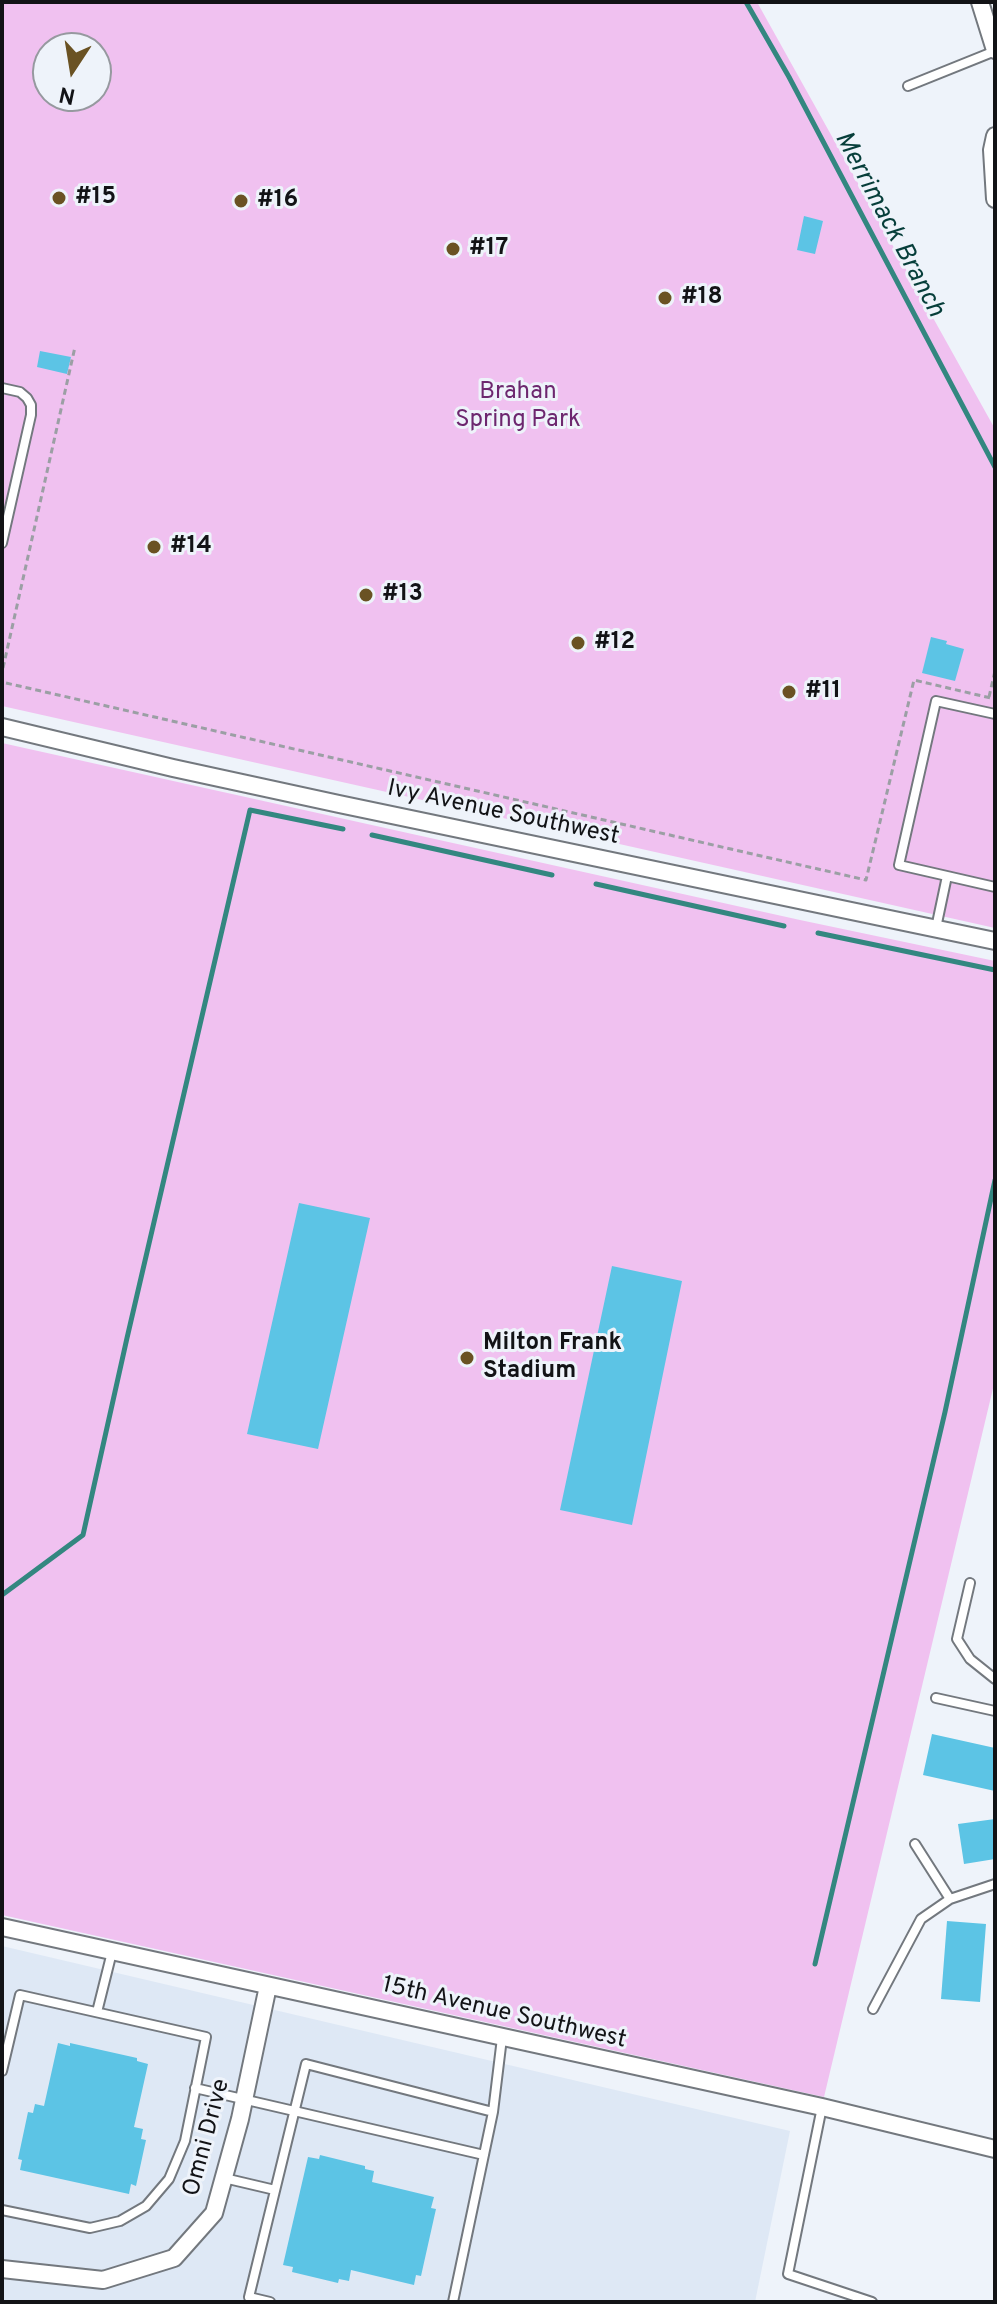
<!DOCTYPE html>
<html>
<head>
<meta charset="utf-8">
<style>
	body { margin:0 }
	#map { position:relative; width:997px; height:2304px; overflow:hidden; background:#eef3fa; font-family:Overpass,sans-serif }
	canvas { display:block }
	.frame { position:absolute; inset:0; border:4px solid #121316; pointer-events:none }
	.north { position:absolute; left:32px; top:32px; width:80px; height:80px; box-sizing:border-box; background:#eef3fa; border:2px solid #96999f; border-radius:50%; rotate:192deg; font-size:22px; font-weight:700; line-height:32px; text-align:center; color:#121316 }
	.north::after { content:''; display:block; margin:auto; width:28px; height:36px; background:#6a5223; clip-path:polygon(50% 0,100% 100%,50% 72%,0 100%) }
</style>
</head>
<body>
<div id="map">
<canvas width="997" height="2304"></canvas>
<div class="frame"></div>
<div class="north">N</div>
</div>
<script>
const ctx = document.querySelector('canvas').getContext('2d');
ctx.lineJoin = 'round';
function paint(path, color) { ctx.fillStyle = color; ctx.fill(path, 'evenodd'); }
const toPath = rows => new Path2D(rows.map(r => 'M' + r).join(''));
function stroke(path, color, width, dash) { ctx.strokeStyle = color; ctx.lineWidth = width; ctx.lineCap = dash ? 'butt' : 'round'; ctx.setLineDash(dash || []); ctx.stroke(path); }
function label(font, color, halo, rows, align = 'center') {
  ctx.font = font + ' Overpass,sans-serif'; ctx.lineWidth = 6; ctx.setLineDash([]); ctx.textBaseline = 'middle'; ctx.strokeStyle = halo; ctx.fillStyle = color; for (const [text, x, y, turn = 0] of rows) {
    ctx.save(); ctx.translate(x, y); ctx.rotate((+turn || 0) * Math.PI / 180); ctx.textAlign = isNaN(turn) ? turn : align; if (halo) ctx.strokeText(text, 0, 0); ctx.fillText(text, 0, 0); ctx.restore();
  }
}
const built = toPath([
	[2,1946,790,2131,755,2302,2,2302]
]);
const green = toPath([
	[2,2,757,2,995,429,995,928,2,706],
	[48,48,96,48,96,96,48,96],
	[2,743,800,920,995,961,995,1380,824,2097,2,1915]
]);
const stream = toPath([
	[746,2,789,77,995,467],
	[372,835,552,875],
	[596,884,784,926],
	[818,933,995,970],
	[2,1595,83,1535,127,1338,250,810,343,829],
	[815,1964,945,1412,995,1180]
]);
const building = toPath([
	[804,216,823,221,815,254,797,250],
	[40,351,71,357,67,374,37,367],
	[931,637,947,641,946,644,964,649,955,681,922,673],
	[299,1203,370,1218,318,1449,247,1434],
	[612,1266,682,1281,632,1525,560,1510],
	[932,1734,995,1748,995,1791,923,1775],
	[995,1819,995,1859,964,1864,958,1824],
	[947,1921,986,1924,980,2002,941,1999],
	[58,2043,70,2046,70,2043,137,2058,137,2061,148,2064,134,2127,143,2129,141,2139,146,2140,136,2186,131,2184,129,2194,20,2170,22,2160,18,2159,28,2112,33,2113,35,2104,44,2106],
	[320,2155,365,2166,365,2169,374,2171,372,2182,434,2197,431,2208,436,2209,421,2276,416,2275,414,2285,351,2270,349,2281,339,2279,338,2283,292,2272,293,2267,283,2265,308,2157,319,2159]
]);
const path = toPath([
	[3,668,75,347],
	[6,683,866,880,914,680,995,699],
	[989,697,995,671]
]);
const service = toPath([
	[908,86,995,51],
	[2,388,20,392,27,398,31,405,31,415,2,543],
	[995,714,936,701,899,865,995,887],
	[936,928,947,876],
	[970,1583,957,1639,970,1659,995,1679],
	[936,1698,995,1711],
	[915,1844,950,1899],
	[873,2009,921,1919,950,1899,995,1884],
	[97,2012,112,1952],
	[2,2071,20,1995,206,2037,185,2141,169,2179,146,2206,120,2221,90,2228,2,2210],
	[195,2088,484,2155],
	[822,2107,788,2274,872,2302],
	[493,2112,502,2038],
	[224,2178,275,2190],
	[270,2302,249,2297,306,2064,493,2112,453,2302]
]);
const minor = toPath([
	[980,2,995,50],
	[995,136,992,150,995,199],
	[2,727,173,768,339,804,995,941],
	[2,1927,822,2107,995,2149],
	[2,2269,103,2280,174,2258,214,2213,240,2119,268,1986]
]);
const markers = [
	[59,198,8,"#6a5223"],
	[241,201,8,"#6a5223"],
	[453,249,8,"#6a5223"],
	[665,298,8,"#6a5223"],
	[154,547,8,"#6a5223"],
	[366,595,8,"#6a5223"],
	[578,643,8,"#6a5223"],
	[789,692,8,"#6a5223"],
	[467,1358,8,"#6a5223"]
];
const poiNames = [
	["#15",75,198],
	["#16",257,201],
	["#17",469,249],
	["#18",681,298],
	["#14",170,547],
	["#13",382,595],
	["#12",594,643],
	["#11",805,692],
	["Milton Frank",483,1344],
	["Stadium",483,1372]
];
const parkNames = [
	["Brahan",518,393],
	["Spring Park",518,421]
];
const streetNames = [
	["Ivy Avenue Southwest",503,814,12],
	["15th Avenue Southwest",504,2014,13],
	["Omni Drive",208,2138,-75]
];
const waterNames = [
	["Merrimack Branch",888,225,62]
];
paint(built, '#dee8f5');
paint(green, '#f0c1f0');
stroke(stream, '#338780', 5);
paint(building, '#5cc4e5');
stroke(service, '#73787e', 12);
stroke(minor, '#73787e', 20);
stroke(path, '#9b9fa4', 3, [6, 4]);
stroke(service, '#fff', 8);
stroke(minor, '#fff', 16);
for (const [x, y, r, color] of markers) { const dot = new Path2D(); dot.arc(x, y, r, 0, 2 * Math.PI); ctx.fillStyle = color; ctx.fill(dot); stroke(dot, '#eef3fa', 3); }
label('bold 24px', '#121316', '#eef3fa', poiNames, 'left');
label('24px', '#6d276f', '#eef3fa', parkNames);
label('24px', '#121316', '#eef3fa', streetNames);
label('italic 26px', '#063e3a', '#eef3fa', waterNames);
</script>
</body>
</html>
